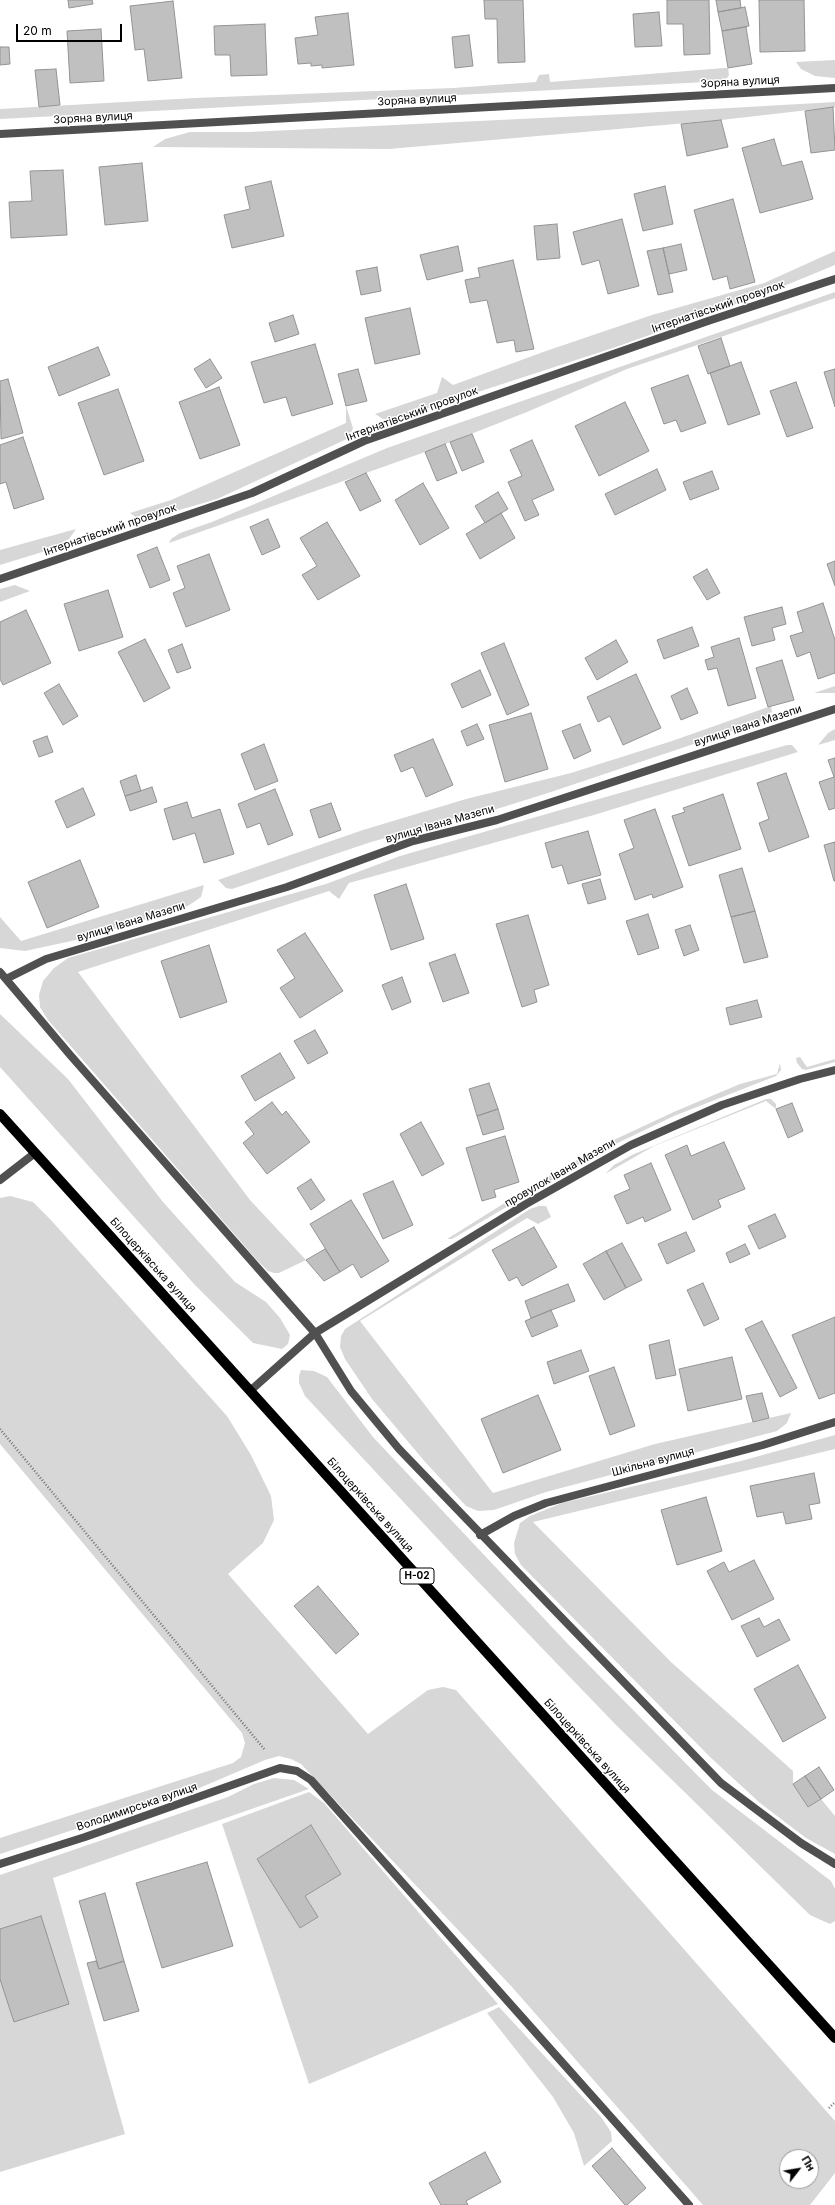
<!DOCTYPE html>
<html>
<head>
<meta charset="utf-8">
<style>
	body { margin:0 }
	#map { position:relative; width:835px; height:2205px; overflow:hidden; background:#fff; font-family:Inter,sans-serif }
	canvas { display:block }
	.north { position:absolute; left:779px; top:2149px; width:40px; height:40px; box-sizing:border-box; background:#fff; border:1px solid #999; border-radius:50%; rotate:59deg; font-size:11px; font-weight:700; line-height:16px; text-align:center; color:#000 }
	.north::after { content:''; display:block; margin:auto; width:14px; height:18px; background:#000; clip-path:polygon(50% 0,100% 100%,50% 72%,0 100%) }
	.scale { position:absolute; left:16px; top:24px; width:106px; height:18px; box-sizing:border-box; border:2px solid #000; border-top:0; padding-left:5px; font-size:12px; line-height:14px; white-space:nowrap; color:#000; -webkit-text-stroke:3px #fff; paint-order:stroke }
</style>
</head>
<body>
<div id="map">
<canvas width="835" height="2205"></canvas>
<div class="north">Пн</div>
<div class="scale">20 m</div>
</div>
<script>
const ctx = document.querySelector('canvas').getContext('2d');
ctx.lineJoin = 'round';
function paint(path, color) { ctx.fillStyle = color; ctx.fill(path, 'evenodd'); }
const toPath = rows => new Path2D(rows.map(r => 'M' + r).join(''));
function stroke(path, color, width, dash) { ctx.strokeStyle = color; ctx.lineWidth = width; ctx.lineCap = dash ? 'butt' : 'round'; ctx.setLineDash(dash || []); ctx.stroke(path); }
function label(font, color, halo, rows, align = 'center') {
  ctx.font = font + ' Inter,sans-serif'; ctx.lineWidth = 3; ctx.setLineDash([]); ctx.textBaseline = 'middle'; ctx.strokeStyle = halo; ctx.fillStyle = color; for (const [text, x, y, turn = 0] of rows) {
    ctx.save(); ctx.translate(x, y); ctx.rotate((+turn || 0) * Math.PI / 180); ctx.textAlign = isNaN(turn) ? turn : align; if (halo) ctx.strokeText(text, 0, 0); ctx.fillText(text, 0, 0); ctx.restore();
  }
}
const green = toPath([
	[835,60,835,78,815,76,801,69,796,62],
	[724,68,728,68,729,75,725,81,0,119,0,109,195,98,453,88,536,82,539,75,549,74,550,82],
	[835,102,835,107,721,120,389,149,153,147,165,139,190,132,249,132,624,114],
	[835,251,835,265,767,293,616,347,398,418,383,419,375,414,437,393,442,377,453,385,546,351,652,315,764,283],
	[835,292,835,298,627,369,527,412,425,452,169,543,171,539,180,533,212,522,387,448],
	[346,406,353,428,349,438,217,499,159,516,137,518,130,513,171,500,346,423],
	[76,529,69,539,52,549,0,565,0,550],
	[15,585,30,591,0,602,0,589],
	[835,686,835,693,814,693],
	[771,706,772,712,765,720,551,792,484,813,465,815,368,843,232,889,226,888,218,880,363,830,466,799,571,773,672,741],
	[835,729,835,740,818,745,828,733],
	[787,745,792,745,798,752,594,815,349,883,339,899,329,891,78,972,250,1200,306,1260,279,1273,274,1273,268,1271,256,1259,48,1020,40,1007,39,995,43,981,54,968,68,958,326,884,400,856],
	[204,885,201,897,188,906,134,923,76,940,25,951,0,948,0,917,21,941],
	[0,1014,68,1079,163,1202,235,1282,266,1302,280,1318,290,1335,288,1344,282,1349,253,1343,195,1285,0,1067],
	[800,1057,807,1067,835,1059,835,1062,806,1070,802,1069,797,1063,796,1058],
	[780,1063,781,1070,776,1076,674,1116,605,1149,452,1239,447,1239,535,1184,605,1144,676,1111,740,1084,777,1074],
	[766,1099,771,1099,776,1104,776,1109,766,1101,654,1146,605,1174,614,1165,634,1154],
	[10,1196,33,1202,50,1219,227,1416,251,1455,271,1496,274,1520,263,1543,228,1574,368,1734,428,1690,443,1687,456,1690,835,2121,835,2173,810,2205,703,2205,512,1987,301,1764,291,1759,279,1756,265,1760,197,1789,0,1854,0,1838,233,1763,241,1757,245,1743,242,1733,0,1444,0,1198],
	[787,2157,811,2157,811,2181,787,2181],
	[539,1206,546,1206,551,1217,538,1224,527,1218,360,1321,493,1493,655,1444,791,1413,787,1423,777,1431,546,1492,494,1510,478,1511,466,1506,426,1463,372,1399,345,1359,340,1347,341,1336,345,1329,530,1209],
	[301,1370,314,1371,327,1377,373,1437,567,1643,712,1790,831,1881,835,1889,835,1921,830,1924,810,1915,616,1725,463,1566,305,1396,299,1383,299,1376],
	[835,1435,835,1449,533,1522,671,1662,793,1771,793,1784,808,1807,821,1799,835,1816,835,1854,806,1838,760,1803,710,1757,521,1565,515,1554,514,1543,520,1523,530,1516,562,1503,741,1461],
	[274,1778,294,1780,309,1789,53,1878,125,2134,0,2172,0,1875,228,1797,254,1784],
	[309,1792,324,1803,498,2004,309,2084,222,1824],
	[311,1825,341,1873,305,1896,318,1917,300,1928,257,1859],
	[499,2007,601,2117,611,2132,612,2141,584,2166,574,2133,553,2097,487,2013]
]);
const building = toPath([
	[68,0,92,0,93,4,69,8,68,0],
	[484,0,523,0,525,62,498,63,497,19,485,19,484,0],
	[667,0,709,0,710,54,684,55,683,24,667,24,667,0],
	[716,0,740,0,741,8,718,12,716,0],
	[759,0,804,0,805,51,760,52,759,0],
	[173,1,182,78,148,81,144,49,135,50,130,6,173,1],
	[745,7,749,26,722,31,718,12,745,7],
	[659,12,662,46,635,47,633,14,659,12],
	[348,13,354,65,322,68,322,65,311,66,311,63,298,64,295,38,318,35,315,17,348,13],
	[265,24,267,75,231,76,230,55,215,55,214,26,265,24],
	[746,27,752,64,728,68,722,31,746,27],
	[101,29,104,81,70,83,67,31,101,29],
	[469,35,473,66,455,68,452,37,469,35],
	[0,47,9,47,10,64,0,65,0,47],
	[56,69,60,105,39,107,35,70,56,69],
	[833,107,835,150,811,153,805,111,833,107],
	[721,120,728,147,687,156,681,124,721,120],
	[774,139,782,166,802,161,813,199,760,213,742,148,774,139],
	[142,163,148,221,105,225,99,167,142,163],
	[63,170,67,235,11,238,9,202,32,201,30,171,63,170],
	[271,181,284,236,232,248,224,215,250,209,245,187,271,181],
	[665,186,673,224,643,231,634,194,665,186],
	[733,199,755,282,730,289,727,276,713,280,694,210,733,199],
	[622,219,639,286,608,294,599,260,582,265,573,232,622,219],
	[557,224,560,258,537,260,534,226,557,224],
	[681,244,687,270,669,274,663,248,681,244],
	[458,246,463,271,427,280,420,255,458,246],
	[663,248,673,292,658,295,647,251,663,248],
	[513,260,534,349,516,352,514,340,497,343,487,300,470,303,465,280,480,277,478,268,513,260],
	[377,267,381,291,361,295,356,271,377,267],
	[410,308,420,354,375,364,365,318,410,308],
	[293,315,299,334,275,342,269,323,293,315],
	[721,338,730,366,708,374,698,346,721,338],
	[315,344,333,404,292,416,286,397,264,403,251,362,315,344],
	[98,347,110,375,59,396,48,367,98,347],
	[210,359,222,378,206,388,194,369,210,359],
	[741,362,760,414,728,425,710,373,741,362],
	[358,369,367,401,346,406,338,374,358,369],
	[835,369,835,407,824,372,835,369],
	[688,375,706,423,681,432,676,420,664,424,651,388,688,375],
	[8,379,23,433,1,439,0,381,8,379],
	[796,382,813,428,787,437,770,391,796,382],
	[219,387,240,445,200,459,179,402,219,387],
	[118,389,144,461,104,475,78,403,118,389],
	[625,402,649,451,599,476,575,426,625,402],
	[472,434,484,462,462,471,450,442,472,434],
	[23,437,44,499,14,509,6,482,0,484,0,445,23,437],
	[532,440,554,490,532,500,539,515,525,521,508,482,522,476,510,450,532,440],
	[445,444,457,473,437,481,425,452,445,444],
	[657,469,666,490,615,515,605,494,657,469],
	[712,471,719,489,690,500,683,482,712,471],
	[366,473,381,501,360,511,345,482,366,473],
	[423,483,449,528,420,545,395,500,423,483],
	[498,492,508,509,485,523,475,506,498,492],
	[501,513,515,538,480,559,466,534,501,513],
	[268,519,280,547,262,555,250,527,268,519],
	[327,522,360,576,318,600,302,575,317,566,300,538,327,522],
	[157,547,170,580,150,588,137,555,157,547],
	[209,554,230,610,186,627,173,593,185,588,177,566,209,554],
	[835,561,835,586,827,564,835,561],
	[707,569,720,593,707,600,693,577,707,569],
	[108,590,123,637,79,651,64,604,108,590],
	[823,603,835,640,835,673,818,679,810,652,797,657,790,636,803,632,797,612,823,603],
	[782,607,786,624,772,628,775,640,752,646,744,617,782,607],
	[26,610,51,663,3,685,0,679,0,622,26,610],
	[692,627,699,646,664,659,657,640,692,627],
	[739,638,756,698,728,706,717,668,708,670,705,660,714,657,711,647,739,638],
	[145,639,170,688,144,702,118,652,145,639],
	[616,640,628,662,597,680,585,658,616,640],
	[504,643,529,705,507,715,481,653,504,643],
	[182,644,191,668,177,673,168,650,182,644],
	[782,660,794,700,768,707,756,668,782,660],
	[480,670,491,695,462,708,451,684,480,670],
	[636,674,661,728,623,745,610,716,598,722,587,697,636,674],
	[59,684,78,716,63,725,44,693,59,684],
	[687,688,698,713,681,720,671,696,687,688],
	[531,713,548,769,505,782,489,725,531,713],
	[477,724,484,739,467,746,461,731,477,724],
	[580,724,591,751,574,759,562,731,580,724],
	[47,736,53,752,39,757,33,741,47,736],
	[433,739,453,785,426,797,413,767,401,772,394,755,433,739],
	[264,744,278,781,255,790,241,754,264,744],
	[835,758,835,808,829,810,819,782,834,777,828,760,835,758],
	[786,773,809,837,769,852,759,823,769,819,757,783,786,773],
	[136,775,141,791,125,796,120,781,136,775],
	[152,787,157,802,130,811,125,796,152,787],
	[83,788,95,815,67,828,55,801,83,788],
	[275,789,293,835,268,845,260,823,247,828,238,804,275,789],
	[723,794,741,849,689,866,672,816,685,812,683,808,723,794],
	[187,802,192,818,220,809,234,854,204,863,195,833,173,840,164,809,187,802],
	[331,803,341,830,319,838,310,810,331,803],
	[655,809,683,887,653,898,652,894,635,900,619,854,634,848,624,820,655,809],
	[588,831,601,875,568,884,562,865,552,868,545,843,588,831],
	[835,842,835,881,834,881,824,845,835,842],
	[80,860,99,907,47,928,28,882,80,860],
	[742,868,755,911,731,917,719,875,742,868],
	[600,879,606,899,588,904,582,884,600,879],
	[406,884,424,939,391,950,374,895,406,884],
	[755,911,768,957,744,963,731,917,755,911],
	[648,914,659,948,638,955,626,921,648,914],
	[528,915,549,985,534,990,537,1002,522,1007,496,924,528,915],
	[690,925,699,950,684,956,675,930,690,925],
	[305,933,343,991,300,1018,280,988,295,978,277,950,305,933],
	[209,945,227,1002,180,1018,161,961,209,945],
	[455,954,469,993,443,1002,429,963,455,954],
	[402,977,411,1002,392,1010,382,985,402,977],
	[757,1000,762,1017,730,1025,726,1008,757,1000],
	[315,1030,328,1053,308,1064,294,1041,315,1030],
	[280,1053,295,1078,255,1101,241,1076,280,1053],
	[489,1083,498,1109,477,1116,469,1089,489,1083],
	[272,1102,282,1115,286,1111,310,1142,267,1174,243,1143,254,1134,245,1122,272,1102],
	[792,1103,803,1131,788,1138,776,1109,792,1103],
	[498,1109,504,1129,483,1135,477,1116,498,1109],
	[421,1122,444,1164,422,1176,400,1134,421,1122],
	[505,1136,519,1182,494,1190,496,1197,482,1201,466,1148,505,1136],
	[724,1142,745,1189,718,1200,721,1207,693,1220,665,1155,687,1145,691,1156,724,1142],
	[651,1163,671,1210,645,1222,643,1217,627,1224,614,1196,630,1189,624,1175,651,1163],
	[311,1179,325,1200,311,1210,297,1188,311,1179],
	[393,1181,413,1225,383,1239,363,1194,393,1181],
	[351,1200,389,1261,361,1278,353,1264,340,1272,310,1224,351,1200],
	[775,1214,786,1237,759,1249,748,1226,775,1214],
	[534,1227,557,1267,522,1286,517,1277,509,1281,492,1250,534,1227],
	[686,1232,695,1251,667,1264,658,1244,686,1232],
	[622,1243,642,1280,626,1288,606,1251,622,1243],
	[745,1244,750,1254,730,1263,726,1253,745,1244],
	[325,1249,340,1272,324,1281,306,1260,325,1249],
	[606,1251,626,1288,604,1300,583,1264,606,1251],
	[703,1283,719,1319,704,1326,687,1290,703,1283],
	[568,1284,575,1301,531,1318,525,1301,568,1284],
	[551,1310,558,1326,532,1337,525,1321,551,1310],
	[835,1317,835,1393,819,1399,792,1335,835,1317],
	[762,1321,797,1388,780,1397,745,1329,762,1321],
	[669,1340,676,1375,656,1379,649,1345,669,1340],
	[581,1350,589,1371,554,1384,547,1362,581,1350],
	[732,1357,742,1399,688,1411,679,1369,732,1357],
	[614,1367,635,1426,610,1435,589,1376,614,1367],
	[762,1393,769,1418,753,1422,746,1396,762,1393],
	[538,1395,561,1450,503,1473,481,1419,538,1395],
	[814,1473,820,1503,809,1505,812,1519,786,1524,783,1512,757,1517,750,1486,814,1473],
	[706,1497,722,1551,677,1565,661,1510,706,1497],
	[754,1560,774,1599,732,1620,707,1571,724,1562,729,1572,754,1560],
	[318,1586,359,1634,336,1654,294,1606,318,1586],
	[759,1618,764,1627,779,1619,790,1640,757,1657,741,1626,759,1618],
	[798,1665,826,1718,783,1742,754,1689,798,1665],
	[819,1767,834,1790,821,1799,805,1776,819,1767],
	[805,1776,821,1799,808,1807,793,1784,805,1776],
	[311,1825,341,1874,305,1896,318,1917,300,1928,257,1859,311,1825],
	[207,1862,233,1946,162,1968,136,1883,207,1862],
	[105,1893,124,1961,99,1969,79,1901,105,1893],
	[41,1916,69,2004,14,2022,0,1979,0,1929,41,1916],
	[96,1961,99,1969,124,1961,139,2011,104,2021,87,1963,96,1961],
	[612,2148,646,2188,627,2205,625,2205,592,2166,612,2148],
	[485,2152,501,2182,466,2201,468,2205,441,2205,429,2183,485,2152]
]);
const path = toPath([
	[0,1429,265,1750],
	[829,2108,835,2102]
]);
const service = toPath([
	[250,1391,315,1333]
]);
const minor = toPath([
	[0,134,835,88],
	[0,579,252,493,364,441,708,321,835,279],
	[0,972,71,1056,315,1333,351,1391,399,1449,721,1783,801,1843,835,1864],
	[6,979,46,959,287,887,413,841,497,820,835,709],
	[0,1180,35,1153],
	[315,1333,526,1204,631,1145,722,1105,800,1079,835,1070],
	[480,1535,514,1516,546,1503,763,1445,835,1422],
	[0,1864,85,1837,280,1768,297,1771,311,1780,689,2205]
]);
const primary = toPath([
	[0,1114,835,2038]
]);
const shields = [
	[417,1576,34]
];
const shieldNames = [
	["Н-02",417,1576]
];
const streetNames = [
	["Зоряна вулиця",740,82,-3],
	["Зоряна вулиця",417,100,-3],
	["Зоряна вулиця",93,118,-3],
	["Інтернатівський провулок",718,307,-19],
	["Інтернатівський провулок",412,414,-20],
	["Інтернатівський провулок",110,530,-19],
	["вулиця Івана Мазепи",748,726,-18],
	["вулиця Івана Мазепи",440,824,-16],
	["вулиця Івана Мазепи",131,922,-17],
	["провулок Івана Мазепи",560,1173,-30],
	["Білоцерківська вулиця",153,1265,48],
	["Шкільна вулиця",653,1462,-15],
	["Білоцерківська вулиця",370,1505,48],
	["Білоцерківська вулиця",587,1746,48],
	["Володимирська вулиця",137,1807,-19]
];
paint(green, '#d7d7d7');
paint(building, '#c0c0c0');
stroke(building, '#949494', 1);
stroke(path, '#727272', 2.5, [1, 2]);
stroke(service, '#505050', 8);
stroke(minor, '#505050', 8);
stroke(primary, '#000', 10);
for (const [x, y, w] of shields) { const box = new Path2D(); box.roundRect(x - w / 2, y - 8, w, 16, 3); ctx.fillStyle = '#fff'; ctx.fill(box); stroke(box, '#000', 1); }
label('bold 10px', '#000', null, shieldNames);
label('11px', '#000', '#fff', streetNames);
</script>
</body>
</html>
